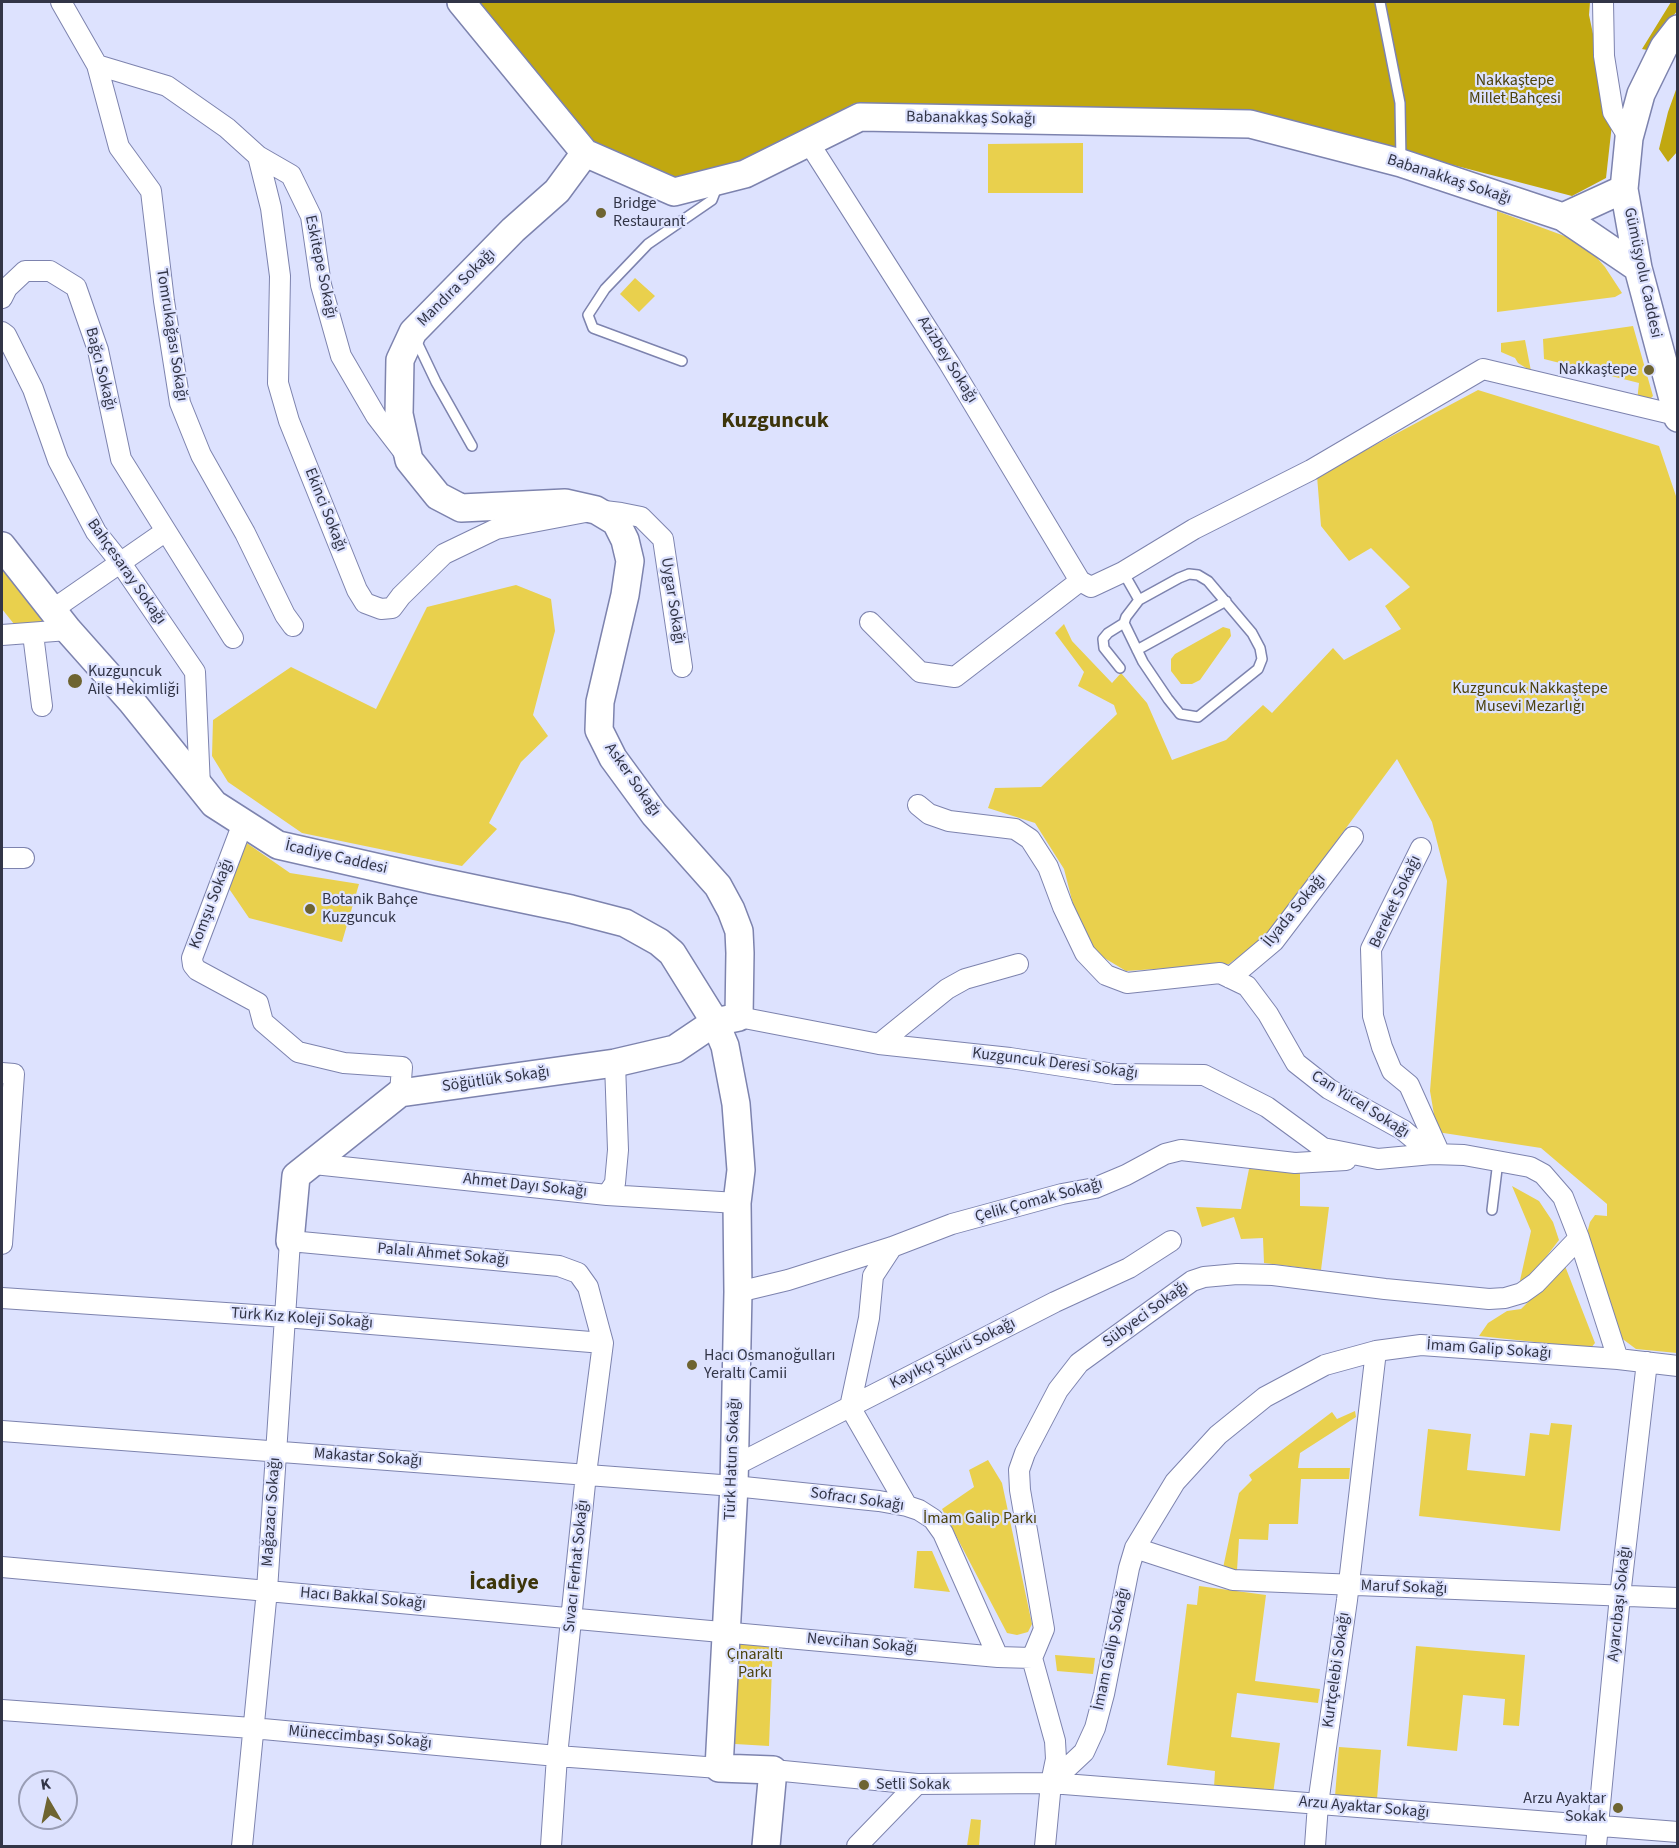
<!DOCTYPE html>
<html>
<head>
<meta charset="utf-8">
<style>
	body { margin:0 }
	#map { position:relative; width:1679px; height:1848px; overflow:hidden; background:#dde2fe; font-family:"Source Sans 3",sans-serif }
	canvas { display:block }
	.frame { position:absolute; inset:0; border:3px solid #323547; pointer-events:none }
	.north { position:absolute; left:18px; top:1770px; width:60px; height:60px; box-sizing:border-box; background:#dde2fe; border:2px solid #999db5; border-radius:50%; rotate:351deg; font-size:16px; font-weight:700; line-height:24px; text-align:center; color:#323547 }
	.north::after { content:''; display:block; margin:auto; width:21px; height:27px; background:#6e6431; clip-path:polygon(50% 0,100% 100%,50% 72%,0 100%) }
</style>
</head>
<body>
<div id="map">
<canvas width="1679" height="1848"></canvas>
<div class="frame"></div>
<div class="north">K</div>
</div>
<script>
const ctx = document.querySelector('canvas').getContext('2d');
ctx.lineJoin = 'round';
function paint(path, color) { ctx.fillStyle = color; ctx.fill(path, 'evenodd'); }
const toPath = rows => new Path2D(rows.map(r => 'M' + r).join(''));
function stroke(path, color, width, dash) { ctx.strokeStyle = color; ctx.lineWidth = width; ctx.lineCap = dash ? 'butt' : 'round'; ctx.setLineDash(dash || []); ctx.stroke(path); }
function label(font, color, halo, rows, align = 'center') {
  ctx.font = font + ' "Source Sans 3",sans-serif'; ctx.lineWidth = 4.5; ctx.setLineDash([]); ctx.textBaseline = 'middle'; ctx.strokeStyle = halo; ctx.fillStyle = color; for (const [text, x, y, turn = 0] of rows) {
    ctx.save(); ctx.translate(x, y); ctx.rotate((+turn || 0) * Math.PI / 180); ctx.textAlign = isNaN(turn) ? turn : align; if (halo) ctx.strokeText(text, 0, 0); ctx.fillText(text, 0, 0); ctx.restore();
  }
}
const green = toPath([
	[1083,143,1083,193,988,193,988,144],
	[1497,211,1578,241,1591,251,1605,267,1622,293,1615,297,1497,312],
	[635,278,655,296,639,312,620,294],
	[1633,326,1653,396,1646,403,1637,401,1639,383,1544,359,1543,339],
	[1525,340,1531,371,1518,363,1515,358,1501,352,1501,343],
	[1478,390,1659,446,1678,502,1677,1353,1636,1349,1620,1337,1586,1237,1590,1222,1595,1215,1607,1216,1607,1204,1541,1148,1437,1132,1430,1091,1447,881,1432,822,1397,759,1267,935,1229,964,1126,971,1091,950,1076,916,1064,869,1035,823,988,808,995,788,1041,787,1117,714,1114,705,1078,686,1084,672,1055,633,1064,624,1072,641,1112,683,1121,673,1147,703,1172,760,1226,740,1263,705,1272,713,1333,648,1344,660,1401,629,1385,606,1410,587,1371,548,1349,561,1321,526,1317,476],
	[2,559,55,625,18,629,2,609],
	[516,585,551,599,555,631,533,715,548,736,521,762,489,823,497,829,462,866,302,833,228,782,212,756,213,720,291,667,376,709,427,607],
	[1223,627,1230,629,1231,636,1200,680,1192,684,1181,684,1171,671,1171,659,1175,654],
	[238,837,290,873,359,884,342,942,249,918,219,874],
	[1249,1169,1300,1171,1300,1206,1329,1207,1321,1270,1264,1263,1263,1238,1241,1239,1234,1217,1202,1227,1196,1207,1241,1209],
	[1512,1186,1539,1201,1553,1222,1559,1240,1523,1287,1519,1285,1531,1231],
	[1565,1266,1595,1343,1591,1348,1479,1336,1488,1323,1507,1311,1521,1309],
	[1355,1411,1356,1417,1300,1453,1298,1468,1350,1468,1349,1479,1301,1479,1298,1524,1269,1524,1268,1540,1239,1539,1237,1570,1223,1568,1239,1493,1252,1480,1249,1475,1332,1412,1337,1419],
	[1551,1423,1572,1425,1560,1531,1419,1516,1428,1429,1471,1434,1467,1470,1525,1476,1530,1433,1549,1435],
	[988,1460,1002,1483,1032,1624,1028,1632,1017,1635,1007,1633,942,1509,974,1487,969,1470],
	[917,1551,932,1551,950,1592,914,1588],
	[1199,1586,1266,1595,1255,1681,1320,1689,1318,1703,1237,1693,1231,1737,1280,1743,1273,1794,1214,1787,1215,1771,1167,1765,1187,1604,1197,1605],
	[739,1640,773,1641,769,1746,735,1744],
	[1416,1646,1525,1655,1519,1726,1503,1725,1505,1699,1463,1695,1457,1751,1407,1746],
	[1055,1655,1095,1658,1093,1674,1057,1671],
	[1339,1747,1381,1750,1377,1799,1335,1796],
	[971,1819,981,1820,979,1846,967,1846]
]);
const forest = toPath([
	[478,2,1590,2,1589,15,1612,124,1606,178,1572,196,1261,115,855,103,740,165,677,183,603,152],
	[1671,2,1677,2,1677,11,1647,50,1642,49],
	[1677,87,1677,152,1668,162,1659,149,1668,112]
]);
const lane = toPath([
	[1380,2,1400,103,1401,161],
	[416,340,436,382,472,446],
	[682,361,593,328,588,315,605,289,648,244,712,200,717,187],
	[1123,572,1139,600],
	[1189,574,1198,575,1208,581,1252,633,1260,648,1262,659,1258,669,1198,717,1180,714,1168,699,1143,662,1124,623,1126,617,1139,600,1179,578,1189,574],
	[1137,650,1226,601],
	[1120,668,1104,648,1103,639,1108,633,1124,623],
	[1492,1210,1498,1161]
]);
const street = toPath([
	[61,2,97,65,119,147,151,191,164,301,180,403,201,455,245,533,285,615,293,626],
	[1603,2,1604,56,1613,112,1629,138],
	[97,65,167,86,227,128,258,156,291,175,311,216,321,285,341,356,376,416,406,455],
	[809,143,949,363,1080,581,1091,587,1123,572,1194,529,1311,470,1483,369,1676,415],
	[258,156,271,208,280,276,278,383,289,421,357,590,365,603,381,609,392,608,401,596,444,554,496,529,596,510,621,513,641,517,663,539,682,667],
	[2,298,7,288,25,271,50,271,76,287,98,350,121,459,233,638],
	[2,332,6,335,33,389,58,460,96,532,120,562,195,672,200,787],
	[52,610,166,531],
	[870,622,920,672,955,677,1080,581],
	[33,634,42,706],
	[2,635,68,630],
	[918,805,929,814,949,821,1015,829,1030,839,1048,867,1063,907,1085,953,1106,975,1127,983,1220,973,1247,986,1268,1014,1296,1063,1329,1089,1403,1130,1432,1154],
	[243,823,192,958,193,965,197,970,258,1003,263,1022,298,1052,344,1063,402,1067,400,1093],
	[1421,848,1371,949,1373,1016,1382,1047,1392,1071,1409,1085,1440,1154],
	[2,858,24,858],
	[1230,978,1274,941,1353,837],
	[739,1017,879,1044,1010,1058,1115,1074,1204,1075,1267,1107,1323,1148,1378,1159,1432,1154,1464,1155,1530,1167,1543,1174,1563,1197,1579,1238,1618,1359],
	[879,1044,947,989,965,979,1018,964],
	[2,1073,14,1074,2,1244],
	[314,1164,607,1195,737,1203],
	[607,1195,615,1183,618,1150,615,1063],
	[892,1247,873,1276,869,1318,850,1407,907,1506],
	[738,1292,788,1280,892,1247,952,1224,1062,1194,1095,1188,1126,1175,1165,1154,1181,1150,1295,1163,1346,1160],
	[2,1298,285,1317,603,1343],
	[2,1431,734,1486,879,1501,907,1506,919,1510,933,1519,943,1533,998,1657],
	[734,1466,1055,1302,1129,1268,1171,1241],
	[1135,1548,1233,1580,1678,1598],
	[2,1567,998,1657,1032,1658],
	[2,1710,252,1728,557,1756,719,1768],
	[773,1770,917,1784,1051,1783,1678,1832],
	[1051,1783,1084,1752,1095,1728,1104,1694,1129,1568,1135,1548,1175,1482,1218,1435,1265,1397,1325,1365,1376,1351,1421,1345,1618,1359,1678,1366],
	[242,1846,267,1590,290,1241,559,1266,578,1273,588,1287,603,1343,586,1474,557,1756,551,1846],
	[857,1846,917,1784],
	[1045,1846,1051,1783,1056,1759,1055,1741,1032,1658,1044,1629,1020,1490,1019,1470,1025,1453,1058,1390,1079,1363,1192,1281,1204,1277,1237,1274,1273,1275,1385,1289,1489,1299,1505,1298,1522,1293,1536,1283,1579,1238],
	[1315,1846,1318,1804,1347,1600,1376,1351],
	[1596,1846,1620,1596,1647,1362]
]);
const secondary = toPath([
	[461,2,585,153,674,192,745,174,860,117,1250,124,1401,163,1563,217,1638,268],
	[1678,29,1664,47,1641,94,1629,138,1624,189,1638,268,1678,418],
	[1563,217,1624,189],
	[2,546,68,630,132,702,214,804,278,845,432,880,571,909,625,923,659,942,672,953,715,1022,725,1046,736,1104,741,1170,737,1203,738,1292,734,1486,719,1768,773,1770,766,1846],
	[290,1241,296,1176,400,1093,615,1063,675,1049,715,1022,739,1017,740,953,739,931,731,910,718,886,654,814,613,758,599,730,600,702,625,595,630,561,625,540,616,522,596,510,565,503,461,508,438,496,409,460,399,414,400,360,413,332,513,230,557,191,585,153]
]);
const markers = [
	[601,213,6,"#6e6431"],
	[1649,370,6,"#6e6431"],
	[75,681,8,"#6e6431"],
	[310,909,6,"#6e6431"],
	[692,1365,6,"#6e6431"],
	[864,1785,6,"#6e6431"],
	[1618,1808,6,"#6e6431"]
];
const parkNames = [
	["Nakkaştepe",1515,81],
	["Millet Bahçesi",1515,99],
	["Kuzguncuk Nakkaştepe",1530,689],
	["Musevi Mezarlığı",1530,707],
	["İmam Galip Parkı",980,1519],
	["Çınaraltı",755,1655],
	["Parkı",755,1673]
];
const streetNames = [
	["Babanakkaş Sokağı",971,119,1],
	["Babanakkaş Sokağı",1449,180,18],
	["Eskitepe Sokağı",320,267,78],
	["Gümüşyolu Caddesi",1642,273,78],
	["Mandıra Sokağı",457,288,-45],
	["Tomrukağası Sokağı",171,335,81],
	["Azizbey Sokağı",947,360,58],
	["Bağcı Sokağı",100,369,76],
	["Ekinci Sokağı",325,510,68],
	["Bahçesaray Sokağı",126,572,55],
	["Uygar Sokağı",672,601,81],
	["Asker Sokağı",632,780,55],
	["İcadiye Caddesi",336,858,13],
	["Bereket Sokağı",1396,902,-65],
	["Komşu Sokağı",212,904,-69],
	["İlyada Sokağı",1295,911,-51],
	["Kuzguncuk Deresi Sokağı",1055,1064,7],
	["Söğütlük Sokağı",496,1080,-8],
	["Can Yücel Sokağı",1360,1105,32],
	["Ahmet Dayı Sokağı",525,1186,6],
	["Çelik Çomak Sokağı",1039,1201,-15],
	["Palalı Ahmet Sokağı",443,1255,5],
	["Sübyeci Sokağı",1146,1315,-36],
	["Türk Kız Koleji Sokağı",302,1319,4],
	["İmam Galip Sokağı",1489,1350,4],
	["Kayıkçı Şükrü Sokağı",953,1354,-27],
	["Makastar Sokağı",368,1458,4],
	["Türk Hatun Sokağı",733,1459,-88],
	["Sofracı Sokağı",857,1500,8],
	["Mağazacı Sokağı",272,1512,-86],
	["Sıvacı Ferhat Sokağı",577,1566,-84],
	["Maruf Sokağı",1404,1588,2],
	["Hacı Bakkal Sokağı",363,1599,5],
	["Ayarcıbaşı Sokağı",1620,1604,-84],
	["Nevcihan Sokağı",862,1644,5],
	["İmam Galip Sokağı",1112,1649,-78],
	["Kurtçelebi Sokağı",1337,1670,-82],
	["Müneccimbaşı Sokağı",360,1738,5],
	["Arzu Ayaktar Sokağı",1364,1808,5]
];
const poiNames = [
	["Bridge",613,204],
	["Restaurant",613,222],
	["Nakkaştepe",1637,370,"right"],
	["Kuzguncuk",88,672],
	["Aile Hekimliği",88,690],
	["Botanik Bahçe",322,900],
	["Kuzguncuk",322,918],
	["Hacı Osmanoğulları",704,1356],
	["Yeraltı Camii",704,1374],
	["Setli Sokak",876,1785],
	["Arzu Ayaktar",1606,1799,"right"],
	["Sokak",1606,1817,"right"]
];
const districtNames = [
	["Kuzguncuk",775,422],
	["İcadiye",504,1584]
];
paint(green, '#e9d04d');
paint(forest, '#c1a810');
stroke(lane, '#7d83ae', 12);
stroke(street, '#7d83ae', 22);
stroke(secondary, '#7d83ae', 30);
stroke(lane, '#fff', 9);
stroke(street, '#fff', 20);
stroke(secondary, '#fff', 27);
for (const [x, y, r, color] of markers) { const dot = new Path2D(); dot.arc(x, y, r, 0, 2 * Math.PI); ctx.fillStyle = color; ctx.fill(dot); stroke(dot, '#dde2fe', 2); }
label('16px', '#4c420b', '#dde2fe', parkNames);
label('16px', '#323547', '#dde2fe', streetNames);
label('16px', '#323547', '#dde2fe', poiNames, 'left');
label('bold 22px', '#3d350a', '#dde2fe', districtNames);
</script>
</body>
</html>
